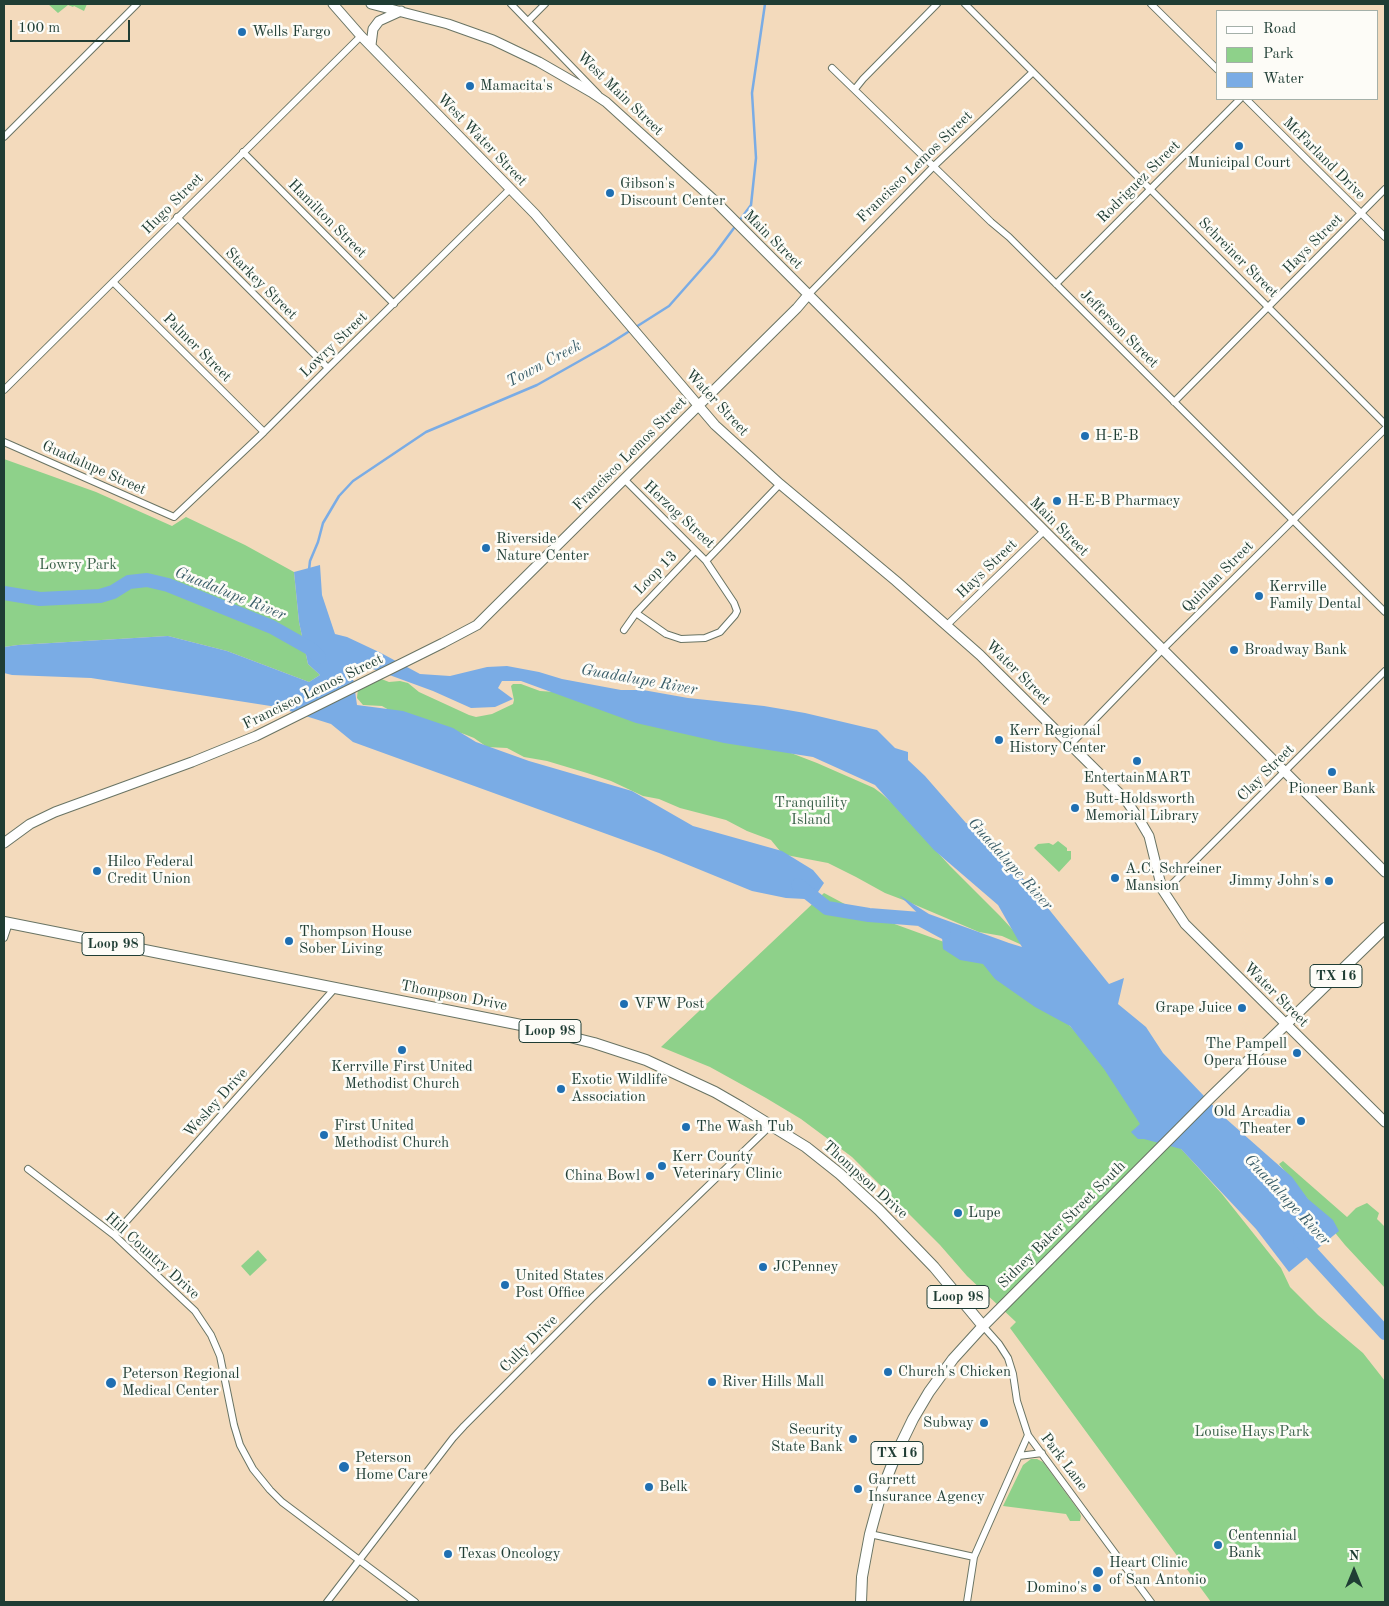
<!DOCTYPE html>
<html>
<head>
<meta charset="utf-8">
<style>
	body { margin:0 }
	#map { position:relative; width:1389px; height:1606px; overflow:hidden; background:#f3dabc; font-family:"Old Standard TT",serif }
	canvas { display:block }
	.frame { position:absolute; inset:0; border:5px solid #1f3d34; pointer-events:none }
	.legend { position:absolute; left:1216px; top:10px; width:162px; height:90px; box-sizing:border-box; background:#fdfcf7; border:1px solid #a4b0a9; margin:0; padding:6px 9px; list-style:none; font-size:15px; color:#1f3d34 }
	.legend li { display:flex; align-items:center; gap:10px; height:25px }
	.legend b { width:25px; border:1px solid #a4b0a9 }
	.north { position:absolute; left:1329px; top:1546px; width:50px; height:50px; -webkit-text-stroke:4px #fdfcf7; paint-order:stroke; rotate:0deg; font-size:14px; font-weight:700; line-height:20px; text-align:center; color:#1f3d34 }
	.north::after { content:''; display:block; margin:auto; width:18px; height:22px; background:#1f3d34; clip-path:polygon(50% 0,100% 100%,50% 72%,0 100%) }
	.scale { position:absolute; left:10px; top:20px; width:120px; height:22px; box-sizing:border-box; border:2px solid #1f3d34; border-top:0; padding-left:6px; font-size:15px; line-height:18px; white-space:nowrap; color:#1f3d34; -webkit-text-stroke:4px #fdfcf7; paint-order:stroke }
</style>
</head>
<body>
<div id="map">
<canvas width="1389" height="1606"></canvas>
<div class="frame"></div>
<ul class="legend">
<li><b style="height:6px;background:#fff"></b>Road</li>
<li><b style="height:14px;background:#8ed18a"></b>Park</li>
<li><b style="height:14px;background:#7aace5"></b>Water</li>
</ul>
<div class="north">N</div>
<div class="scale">100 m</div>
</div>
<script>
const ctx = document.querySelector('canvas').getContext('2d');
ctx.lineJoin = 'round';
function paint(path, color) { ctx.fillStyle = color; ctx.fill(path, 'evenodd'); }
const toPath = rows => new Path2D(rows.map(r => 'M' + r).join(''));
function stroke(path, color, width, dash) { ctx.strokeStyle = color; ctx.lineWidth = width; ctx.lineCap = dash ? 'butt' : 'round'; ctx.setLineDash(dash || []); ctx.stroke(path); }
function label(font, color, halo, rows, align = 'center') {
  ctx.font = font + ' "Old Standard TT",serif'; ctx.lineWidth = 5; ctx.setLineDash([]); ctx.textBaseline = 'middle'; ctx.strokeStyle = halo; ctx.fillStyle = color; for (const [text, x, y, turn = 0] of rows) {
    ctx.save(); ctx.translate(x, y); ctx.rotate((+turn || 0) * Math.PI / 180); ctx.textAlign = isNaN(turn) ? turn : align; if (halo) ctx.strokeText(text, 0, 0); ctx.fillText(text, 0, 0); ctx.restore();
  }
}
const green = toPath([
	[48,4,87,4,84,11,74,6,73,7,68,5,58,13],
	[4,459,96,492,172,526,186,517,245,545,294,572,299,622,308,664,320,675,309,682,227,651,168,636,18,645,4,647],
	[379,678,389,682,400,681,408,683,419,692,469,715,476,717,492,714,513,704,514,700,511,686,513,684,521,684,540,691,555,692,791,753,817,763,874,788,882,794,893,804,950,866,1000,916,1023,941,1022,945,1002,936,979,932,906,901,885,893,856,877,828,863,786,855,780,851,771,840,747,831,726,820,680,808,659,799,643,796,611,781,587,773,547,761,524,757,507,748,487,747,474,738,464,734,389,710,382,706,363,705,357,698,358,688],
	[1058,841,1067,848,1067,851,1071,851,1071,859,1059,872,1034,848,1038,844,1049,843,1053,845],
	[824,893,856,910,999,962,1070,1026,1222,1194,1281,1268,1290,1287,1318,1315,1363,1353,1385,1381,1385,1602,1211,1602,1010,1328,1016,1322,967,1276,940,1245,852,1157,801,1119,766,1098,710,1067,661,1047],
	[1283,1161,1347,1217,1356,1208,1367,1203,1379,1213,1377,1219,1385,1227,1385,1288,1345,1245,1279,1164],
	[258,1250,267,1260,250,1276,241,1266],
	[1031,1459,1037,1459,1043,1462,1079,1511,1081,1516,1080,1521,1070,1521,1066,1514,1003,1506,1023,1465]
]);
const water = toPath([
	[320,565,322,595,335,634,347,637,381,653,420,674,450,676,487,667,507,666,539,672,562,679,621,690,643,690,688,698,764,706,805,713,877,730,895,748,908,752,908,760,925,776,966,823,986,829,992,847,1031,887,1109,984,1124,978,1118,1004,1146,1027,1163,1053,1224,1117,1292,1177,1308,1199,1333,1220,1339,1231,1289,1272,1256,1229,1181,1149,1144,1139,1138,1139,1131,1132,1140,1124,1104,1069,1070,1026,1035,1007,995,979,983,964,960,960,943,949,942,937,899,895,929,914,1009,943,1022,947,998,905,934,850,875,785,813,757,724,743,636,723,521,681,502,681,498,688,513,699,495,707,471,708,433,691,373,669,353,677,357,705,403,711,453,728,476,742,529,761,632,791,693,826,782,851,813,870,824,883,816,895,805,899,786,898,752,891,659,853,353,742,331,724,277,707,91,678,12,675,4,673,4,647,18,645,168,636,227,651,309,682,320,675,308,664,299,622,294,572]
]);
const stream = toPath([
	[309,570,310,561,318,542,323,523,339,496,353,481,426,432,537,385,606,346,669,306,714,255,751,205,756,158,752,93,765,4]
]);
const river = toPath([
	[4,593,40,599,100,596,113,592,129,582,147,580,168,585,272,627,311,649,319,657],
	[798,885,827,908,869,915,920,919,944,932],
	[1300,1240,1385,1333]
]);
const street = toPath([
	[511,4,598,94],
	[965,4,1385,424],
	[1151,4,1218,70],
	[528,21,545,4],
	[832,68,991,222,1009,237,1385,612],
	[855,89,863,79,937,4],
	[1246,99,1385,237],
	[4,137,137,4],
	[243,152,394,304],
	[177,217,328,368],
	[113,282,264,432],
	[1056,284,1240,99],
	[808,295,934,166,1033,72],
	[4,390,361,36],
	[1174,402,1385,189],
	[4,442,174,517,264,432,328,368,510,189],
	[624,479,706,561,780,484],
	[695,551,636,613,666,634,681,639,705,638,720,632,735,615,737,611,734,603,706,561],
	[947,625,1044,531],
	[624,630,636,613],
	[1070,745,1163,649,1385,429],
	[1162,889,1172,884,1385,671],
	[4,938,9,923],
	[28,1169,114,1235,195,1311,211,1335,220,1356,234,1425,240,1445,253,1469,270,1490,282,1502,415,1602],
	[114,1235,336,987],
	[983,1326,999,1344,1008,1358,1013,1374,1017,1401,1028,1435,1151,1602],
	[1019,1456,1042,1453],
	[870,1534,974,1557],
	[327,1602,453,1438,464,1426,593,1297,771,1125],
	[967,1602,974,1557,1028,1435]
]);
const secondary = toPath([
	[333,4,361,36,535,214,715,425,780,484,896,581,980,655,1125,799,1139,819,1149,836,1162,889,1185,924,1385,1122],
	[371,4,448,24,493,40,539,62,591,92,606,102,714,200,1385,872],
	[371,45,373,29,379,21,401,11],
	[4,843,30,824,55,812,192,762,256,736,443,643,477,625,490,612,797,308,808,295]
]);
const primary = toPath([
	[4,922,526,1026,594,1043,646,1060,715,1092,741,1107,806,1147,840,1174,879,1210,934,1267,983,1326],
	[861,1602,862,1577,870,1534,882,1490,897,1452,913,1419,929,1392,953,1359,983,1326,1211,1097,1385,928]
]);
const markers = [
	[242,32,5,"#1f6fb2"],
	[470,86,5,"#1f6fb2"],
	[1239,146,5,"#1f6fb2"],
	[610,193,5,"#1f6fb2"],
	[1085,436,5,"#1f6fb2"],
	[1057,501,5,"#1f6fb2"],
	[486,548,5,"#1f6fb2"],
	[1259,596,5,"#1f6fb2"],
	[1234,650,5,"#1f6fb2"],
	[999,740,5,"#1f6fb2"],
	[1137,761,5,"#1f6fb2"],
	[1332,772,5,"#1f6fb2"],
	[1075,808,5,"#1f6fb2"],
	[97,871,5,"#1f6fb2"],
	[1115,878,5,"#1f6fb2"],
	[1329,881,5,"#1f6fb2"],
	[289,941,5,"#1f6fb2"],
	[624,1004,5,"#1f6fb2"],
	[1242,1008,5,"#1f6fb2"],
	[402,1050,5,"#1f6fb2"],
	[1297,1053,5,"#1f6fb2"],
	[561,1089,5,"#1f6fb2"],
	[1301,1121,5,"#1f6fb2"],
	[686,1127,5,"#1f6fb2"],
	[324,1135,5,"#1f6fb2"],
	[662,1166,5,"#1f6fb2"],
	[650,1176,5,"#1f6fb2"],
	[958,1213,5,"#1f6fb2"],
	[763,1267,5,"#1f6fb2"],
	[505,1285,5,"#1f6fb2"],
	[888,1372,5,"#1f6fb2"],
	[712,1382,5,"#1f6fb2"],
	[111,1383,6,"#1f6fb2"],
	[984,1423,5,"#1f6fb2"],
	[853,1439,5,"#1f6fb2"],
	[344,1467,6,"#1f6fb2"],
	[649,1487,5,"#1f6fb2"],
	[858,1489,5,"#1f6fb2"],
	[1218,1545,5,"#1f6fb2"],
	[448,1554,5,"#1f6fb2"],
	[1098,1572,6,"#1f6fb2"],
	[1097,1588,5,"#1f6fb2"]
];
const shields = [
	[113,944,62],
	[1336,976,52],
	[550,1031,62],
	[958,1297,62],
	[897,1453,52]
];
const shieldNames = [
	["Loop 98",113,944],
	["TX 16",1336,976],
	["Loop 98",550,1031],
	["Loop 98",958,1297],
	["TX 16",897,1453]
];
const poiNames = [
	["Wells Fargo",252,32],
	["Mamacita's",480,86],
	["Municipal Court",1239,163,"center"],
	["Gibson's",620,184],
	["Discount Center",620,201],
	["H-E-B",1095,436],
	["H-E-B Pharmacy",1067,501],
	["Riverside",496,539],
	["Nature Center",496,556],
	["Kerrville",1269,587],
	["Family Dental",1269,604],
	["Broadway Bank",1244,650],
	["Kerr Regional",1009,731],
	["History Center",1009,748],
	["EntertainMART",1137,778,"center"],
	["Pioneer Bank",1332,789,"center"],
	["Butt-Holdsworth",1085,799],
	["Memorial Library",1085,816],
	["Hilco Federal",107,862],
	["Credit Union",107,879],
	["A.C. Schreiner",1125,869],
	["Mansion",1125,886],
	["Jimmy John's",1319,881,"right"],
	["Thompson House",299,932],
	["Sober Living",299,949],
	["VFW Post",634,1004],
	["Grape Juice",1232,1008,"right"],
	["The Pampell",1287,1044,"right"],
	["Opera House",1287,1061,"right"],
	["Kerrville First United",402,1067,"center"],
	["Methodist Church",402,1084,"center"],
	["Exotic Wildlife",571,1080],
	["Association",571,1097],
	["Old Arcadia",1291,1112,"right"],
	["Theater",1291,1129,"right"],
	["First United",334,1126],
	["Methodist Church",334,1143],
	["The Wash Tub",696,1127],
	["Kerr County",672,1157],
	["Veterinary Clinic",672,1174],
	["China Bowl",640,1176,"right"],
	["Lupe",968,1213],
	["JCPenney",773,1267],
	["United States",515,1276],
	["Post Office",515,1293],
	["Church's Chicken",898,1372],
	["Peterson Regional",122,1374],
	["Medical Center",122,1391],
	["River Hills Mall",722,1382],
	["Subway",974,1423,"right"],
	["Security",843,1430,"right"],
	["State Bank",843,1447,"right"],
	["Peterson",355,1458],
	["Home Care",355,1475],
	["Garrett",868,1480],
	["Insurance Agency",868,1497],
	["Belk",659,1487],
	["Centennial",1228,1536],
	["Bank",1228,1553],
	["Texas Oncology",458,1554],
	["Heart Clinic",1109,1563],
	["of San Antonio",1109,1580],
	["Domino's",1087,1588,"right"]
];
const streetNames = [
	["West Main Street",620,94,44],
	["West Water Street",482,140,46],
	["McFarland Drive",1324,159,45],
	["Francisco Lemos Street",915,167,-44],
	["Rodriguez Street",1139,182,-45],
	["Hugo Street",173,204,-45],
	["Hamilton Street",327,219,45],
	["Main Street",773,240,45],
	["Hays Street",1313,244,-45],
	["Schreiner Street",1238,258,45],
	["Starkey Street",261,284,45],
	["Jefferson Street",1119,329,45],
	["Lowry Street",334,345,-44],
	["Palmer Street",197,348,45],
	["Water Street",717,403,47],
	["Francisco Lemos Street",630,454,-45],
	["Guadalupe Street",94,468,24],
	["Herzog Street",679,515,43],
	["Main Street",1059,527,45],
	["Hays Street",987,569,-44],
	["Loop 13",656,573,-46],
	["Quinlan Street",1218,577,-45],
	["Water Street",1018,673,45],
	["Francisco Lemos Street",313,692,-26],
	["Clay Street",1266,773,-45],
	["Water Street",1276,995,45],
	["Thompson Drive",454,996,11],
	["Wesley Drive",216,1103,-48],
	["Thompson Drive",865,1180,42],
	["Sidney Baker Street South",1062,1225,-45],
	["Hill Country Drive",152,1256,42],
	["Cully Drive",529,1344,-45],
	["Park Lane",1064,1462,53]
];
const parkNames = [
	["Lowry Park",78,565],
	["Tranquility",811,803],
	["Island",811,820],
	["Louise Hays Park",1252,1432]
];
const waterNames = [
	["Town Creek",544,364,-28],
	["Guadalupe River",230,594,22],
	["Guadalupe River",639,680,10],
	["Guadalupe River",1010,864,48],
	["Guadalupe River",1287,1200,47]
];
paint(green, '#8ed18a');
paint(water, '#7aace5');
stroke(stream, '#7aace5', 2.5);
stroke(river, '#7aace5', 14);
stroke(street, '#697464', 8);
stroke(secondary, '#697464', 11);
stroke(primary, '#697464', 12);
stroke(street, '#fff', 6);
stroke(secondary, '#fff', 9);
stroke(primary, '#fff', 10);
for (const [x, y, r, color] of markers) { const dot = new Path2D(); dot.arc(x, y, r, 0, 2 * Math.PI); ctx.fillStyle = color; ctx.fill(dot); stroke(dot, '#fdfcf7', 2); }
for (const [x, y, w] of shields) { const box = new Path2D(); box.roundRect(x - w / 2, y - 11.5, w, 23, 4); ctx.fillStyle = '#fdfcf7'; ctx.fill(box); stroke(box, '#1f3d34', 1); }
label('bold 14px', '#1f3d34', null, shieldNames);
label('15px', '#1f3d34', '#fdfcf7', poiNames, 'left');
label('15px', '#1f3d34', '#fdfcf7', streetNames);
label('15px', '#3b624a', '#fdfcf7', parkNames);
label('italic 16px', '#3a5e69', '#fdfcf7', waterNames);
</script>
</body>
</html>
